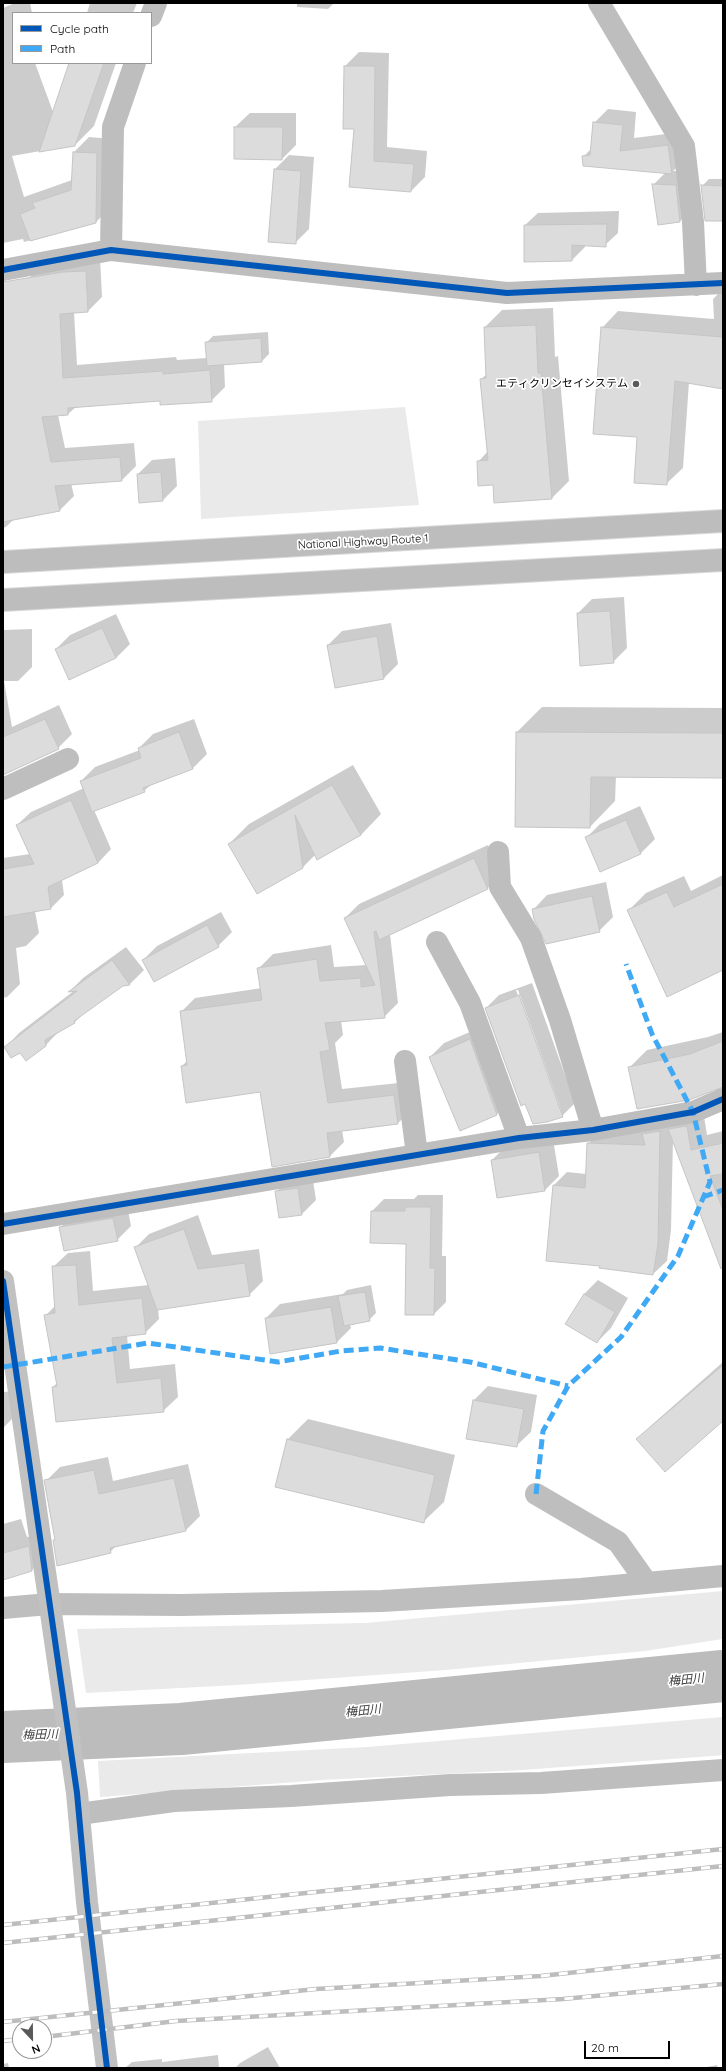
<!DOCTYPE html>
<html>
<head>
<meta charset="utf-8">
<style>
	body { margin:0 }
	#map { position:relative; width:726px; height:2071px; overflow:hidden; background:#fff; font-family:Quicksand,sans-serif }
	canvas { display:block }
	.frame { position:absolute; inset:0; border:4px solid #000; pointer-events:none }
	.legend { position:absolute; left:12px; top:12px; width:140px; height:52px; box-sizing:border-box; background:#fff; border:1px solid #999; margin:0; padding:5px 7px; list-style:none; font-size:12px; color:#000 }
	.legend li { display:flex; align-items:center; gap:8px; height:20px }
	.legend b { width:20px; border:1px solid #999 }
	.north { position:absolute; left:12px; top:2019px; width:40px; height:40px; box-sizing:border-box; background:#fff; border:1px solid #999; border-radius:50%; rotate:158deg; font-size:11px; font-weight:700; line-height:16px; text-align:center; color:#000 }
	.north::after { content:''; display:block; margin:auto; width:14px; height:18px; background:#595959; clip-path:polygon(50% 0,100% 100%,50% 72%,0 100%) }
	.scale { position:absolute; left:584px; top:2041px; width:86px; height:18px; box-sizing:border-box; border:2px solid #000; border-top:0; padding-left:5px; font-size:12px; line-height:14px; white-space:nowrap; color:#000; -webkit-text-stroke:3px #fff; paint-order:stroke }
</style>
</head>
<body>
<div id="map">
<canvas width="726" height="2071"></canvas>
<div class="frame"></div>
<ul class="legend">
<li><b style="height:5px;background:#0057b8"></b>Cycle path</li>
<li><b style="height:5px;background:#3fa9f5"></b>Path</li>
</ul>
<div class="north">N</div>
<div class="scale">20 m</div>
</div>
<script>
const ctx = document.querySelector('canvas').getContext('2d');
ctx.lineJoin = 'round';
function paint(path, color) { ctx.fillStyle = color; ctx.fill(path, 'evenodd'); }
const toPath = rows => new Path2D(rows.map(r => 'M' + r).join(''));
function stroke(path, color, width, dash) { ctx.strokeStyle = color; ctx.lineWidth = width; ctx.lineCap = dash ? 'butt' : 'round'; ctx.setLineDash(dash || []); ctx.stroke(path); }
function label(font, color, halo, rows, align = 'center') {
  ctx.font = font + ' Quicksand,"Noto Sans JP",sans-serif'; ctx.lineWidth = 3.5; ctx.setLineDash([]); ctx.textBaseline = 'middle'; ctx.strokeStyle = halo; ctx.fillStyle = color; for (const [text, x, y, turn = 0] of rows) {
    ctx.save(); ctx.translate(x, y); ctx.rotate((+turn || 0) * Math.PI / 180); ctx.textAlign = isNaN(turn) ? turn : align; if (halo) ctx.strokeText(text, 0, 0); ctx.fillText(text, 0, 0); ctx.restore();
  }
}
const green = toPath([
	[405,407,419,505,201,519,198,421],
	[723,1591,723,1639,645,1651,446,1670,237,1685,86,1693,77,1629,365,1623],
	[723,1717,723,1755,712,1756,522,1770,322,1780,100,1797,98,1761,367,1747]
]);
const shadow = toPath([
	[15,3,30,3,32,13,13,13,13,63,35,63,53,112,70,63,116,63,94,126,75,145,12,156,24,197,72,180,74,152,89,137,112,139,111,207,96,222,24,242,23,239,3,243,3,8],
	[90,3,137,3,133,13,87,13],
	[297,3,334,3,328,9,297,7],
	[359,52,389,53,387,147,427,151,425,177,411,191,350,186,355,128,345,66],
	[608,109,636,112,634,138,682,132,686,159,673,171,690,171,694,207,680,221,659,224,653,185,666,172,583,157,592,148,594,123],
	[250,113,296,113,296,145,282,159,235,127],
	[289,155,314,157,309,229,295,243,275,169],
	[709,179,723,179,723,220,702,186],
	[619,211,618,233,605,245,585,244,585,247,572,260,525,225,538,213],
	[100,257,102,297,88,311,74,312,77,365,176,357,177,360,207,358,206,343,213,336,268,332,269,354,262,361,224,364,225,387,211,401,161,400,76,407,68,414,58,415,65,448,134,443,136,466,122,480,71,483,74,496,60,510,14,519,6,527,3,528,3,330,28,279,42,265],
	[723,289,723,388,689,382,683,468,666,484,638,436,602,328,618,311,714,319,713,299],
	[553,308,555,357,558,356,569,481,552,498,494,484,478,462,488,451,481,379,487,374,485,327,502,310],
	[175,458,177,486,163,500,138,474,152,460],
	[624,597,627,648,613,662,578,613,592,599],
	[116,614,130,644,116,658,69,679,56,649,70,635],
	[391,623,398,664,384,678,335,687,328,645,342,631],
	[32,629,32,667,18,681,4,681,12,727,59,705,72,734,58,748,3,774,3,630],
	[542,707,723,708,723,777,616,776,615,801,590,827,517,732],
	[194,719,207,754,193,768,153,783,144,791,94,810,111,849,98,863,62,880,64,895,51,908,35,911,39,933,26,946,16,948,20,984,7,997,3,998,3,858,30,854,17,825,31,812,84,788,81,781,95,767,140,750,139,748,153,734],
	[353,765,381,814,361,835,317,859,315,855,303,867,229,844,249,824],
	[640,806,655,839,641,853,586,838,600,824],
	[488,845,501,875,487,889,390,934,398,1003,384,1017,341,1020,343,1035,335,1043,342,1089,408,1082,412,1109,398,1123,342,1130,344,1142,330,1156,272,1165,261,1091,182,1066,188,1060,181,1012,195,998,262,988,259,968,273,954,331,945,334,967,367,965,345,918,359,904],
	[723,875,723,969,629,910,646,893,684,876,691,891],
	[606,882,613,917,599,931,533,910,547,895],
	[221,912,232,932,218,946,143,960,157,946],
	[126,947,144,970,130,984,122,985,87,1010,75,1022,60,1030,46,1045,20,1051,5,1048,19,1033,75,990,71,990,83,978],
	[532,983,575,1103,562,1116,486,1008,499,995],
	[516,990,518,990,561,1110,559,1110],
	[484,1026,511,1100,497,1114,460,1130,430,1057,444,1043],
	[723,1032,723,1085,630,1067,647,1050,708,1037],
	[703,1110,707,1135,723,1131,723,1250,673,1138,671,1230,667,1261,653,1274,602,1265,547,1260,554,1185,567,1172,586,1174,588,1144,601,1130],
	[553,1139,559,1176,545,1190,498,1197,492,1160,506,1146],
	[312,1174,316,1200,302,1214,276,1192,290,1178],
	[418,1195,443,1195,442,1256,446,1256,446,1302,434,1314,407,1243,372,1211,384,1199,414,1199],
	[127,1205,131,1226,117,1240,60,1228,75,1214],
	[198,1215,212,1255,259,1249,263,1281,249,1295,158,1309,159,1319,145,1333,127,1335,130,1369,175,1364,178,1397,163,1411,53,1387,57,1383,45,1316,56,1305,53,1267,68,1253,90,1251,93,1291,149,1285,135,1248,149,1234],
	[598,1280,628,1298,611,1328,597,1342,584,1294],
	[371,1285,376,1313,369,1320,350,1324,351,1328,337,1342,271,1353,266,1318,280,1304,343,1294,347,1290],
	[723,1362,723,1421,638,1439,654,1423],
	[488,1386,537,1395,531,1432,516,1446,474,1400],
	[16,1391,17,1414,3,1428,3,1392],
	[308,1419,455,1455,444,1502,423,1522,288,1439],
	[108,1457,113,1481,188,1464,200,1516,186,1530,117,1545,110,1552,54,1541,56,1539,46,1481,60,1467],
	[21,1519,27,1537,42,1534,45,1557,32,1570,3,1579,3,1524],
	[268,2047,280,2068,235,2068,240,2063],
	[218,2055,219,2068,125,2068,132,2062,162,2059,162,2062],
	[8,2063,9,2068,3,2068,3,2064],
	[717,2065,718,2068,702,2068]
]);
const river = toPath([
	[3,1737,181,1729,723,1676]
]);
const building = toPath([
	[69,63,104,63,75,146,39,152,69,63],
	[344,66,375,66,374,161,414,164,411,192,349,187,354,129,343,129,344,66],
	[593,122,623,125,620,151,668,145,672,174,583,166,582,156,590,155,593,122],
	[234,127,283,127,282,160,234,159,234,127],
	[73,152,97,153,96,223,30,241,20,214,35,208,32,203,71,190,73,152],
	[274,169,301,171,296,244,268,242,274,169],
	[652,184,676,185,680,222,658,225,652,184],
	[701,185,723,186,723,221,705,221,701,185],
	[607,224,606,247,572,245,572,261,524,262,524,225,607,224],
	[86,271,88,312,60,314,63,378,163,371,163,374,210,370,212,402,160,405,160,401,68,408,68,415,42,417,51,462,120,457,122,481,55,486,60,511,3,522,3,282,63,272,86,271],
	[536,325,538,373,541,373,552,499,494,503,493,485,478,486,477,461,488,460,480,379,486,378,484,327,536,325],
	[601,327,723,337,723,389,675,381,667,485,634,483,637,437,593,434,601,327],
	[261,338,262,362,207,366,205,342,261,338],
	[161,472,163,501,139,503,137,474,161,472],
	[610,611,614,663,580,666,577,613,610,611],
	[102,628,116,658,69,680,55,649,102,628],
	[377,636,384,679,335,688,327,645,377,636],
	[45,719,59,749,3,775,3,737,45,719],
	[179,732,193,769,143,788,145,792,92,812,80,781,141,758,138,748,179,732],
	[516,732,723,733,723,778,591,777,590,828,515,827,516,732],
	[332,785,361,835,317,860,295,815,303,868,257,894,228,844,332,785],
	[71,800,98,863,48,887,51,909,3,917,3,869,34,864,16,825,71,800],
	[626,820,641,854,600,872,585,837,626,820],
	[474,858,488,889,379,940,376,931,374,932,385,1018,325,1023,330,1050,320,1052,328,1103,394,1095,398,1124,327,1133,330,1157,272,1167,260,1092,186,1103,181,1066,187,1065,180,1011,262,1000,257,968,317,959,320,981,361,978,361,987,375,985,344,918,474,858],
	[723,884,723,970,667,997,627,910,667,892,674,907,723,884],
	[592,896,600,932,546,944,534,919,532,909,592,896],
	[207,925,219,947,154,982,142,960,207,925],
	[112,960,130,985,123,986,74,1021,75,1023,45,1040,46,1046,26,1061,20,1053,11,1058,4,1047,77,991,68,992,112,960],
	[519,995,563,1117,547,1122,533,1124,525,1104,521,1106,485,1008,519,995],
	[470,1039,497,1115,460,1131,429,1057,470,1039],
	[723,1041,723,1087,689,1100,637,1109,628,1067,690,1054,723,1041],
	[687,1126,691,1150,723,1143,723,1174,710,1176,723,1210,723,1268,721,1269,668,1129,687,1126],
	[660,1131,658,1244,653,1275,599,1268,600,1266,546,1261,553,1185,585,1188,587,1143,645,1145,642,1134,660,1131],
	[539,1152,545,1191,497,1198,491,1160,539,1152],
	[298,1188,302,1215,279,1218,275,1191,298,1188],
	[405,1207,431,1207,430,1268,435,1268,434,1315,405,1315,406,1244,370,1243,371,1211,405,1211,405,1207],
	[113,1218,118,1241,64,1251,59,1227,113,1218],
	[184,1229,198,1269,245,1263,250,1296,157,1310,134,1247,184,1229],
	[76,1265,79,1305,142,1298,146,1334,112,1338,117,1383,161,1378,164,1412,56,1422,52,1387,57,1386,44,1315,55,1313,52,1266,76,1265],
	[365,1292,370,1321,344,1326,338,1296,365,1292],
	[584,1294,615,1312,597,1343,565,1324,584,1294],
	[331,1307,337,1343,270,1354,265,1318,331,1307],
	[723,1365,723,1421,665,1472,636,1439,723,1365],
	[473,1400,524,1409,517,1447,466,1439,473,1400],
	[287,1439,435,1475,424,1523,275,1487,287,1439],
	[94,1470,99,1494,174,1478,186,1531,110,1548,111,1553,57,1566,53,1540,55,1540,44,1480,94,1470],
	[29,1546,32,1571,3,1580,3,1553,29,1546]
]);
const street = toPath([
	[599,3,684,146,693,222,696,285],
	[151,16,156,3],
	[111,250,113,127,135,63],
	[3,270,111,250,507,293,723,283],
	[3,789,68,759],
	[498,852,500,887,531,938,560,1020,593,1130],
	[437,942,470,1003,519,1138],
	[405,1061,417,1155],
	[3,1224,519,1138,593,1130,693,1112,723,1099],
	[536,1494,618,1542,647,1583],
	[3,1608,49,1604,182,1605,382,1601,581,1589,723,1576],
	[79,1814,174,1801,291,1796,450,1785,541,1783,723,1770]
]);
const secondary = toPath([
	[3,1281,77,1793,87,1902,107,2068]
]);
const highway = toPath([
	[3,562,723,521],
	[3,600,723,560]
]);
const rail = toPath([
	[3,1925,723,1849],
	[3,1943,723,1866],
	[3,2022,316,1989,541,1976,723,1956],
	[44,2037,176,2021,563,1999,723,1984],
	[3,2041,20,2039]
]);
const quiet = toPath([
	[703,1197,723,1190],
	[3,1367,148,1343,278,1362,341,1351,380,1348,470,1362,568,1386],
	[536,1494,543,1431,568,1386,621,1337,678,1256,710,1182,693,1112,652,1034,626,964]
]);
const cycleway = toPath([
	[3,270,111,250,507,293,723,283],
	[3,1224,519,1138,593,1130,693,1112,723,1099],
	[3,1281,77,1793,87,1902,107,2068]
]);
const markers = [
	[636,384,4,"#595959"]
];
const poiNames = [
	["エティクリンセイシステム",628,384]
];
const streetNames = [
	["National Highway Route 1",363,542,-3]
];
const waterNames = [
	["梅田川",686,1680,-6],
	["梅田川",363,1711,-6],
	["梅田川",40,1735,-2]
];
paint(green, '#eaeaea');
paint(shadow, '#0003');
stroke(river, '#bcbcbc', 52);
paint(building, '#dcdcdc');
stroke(building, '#c5c5c5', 1);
stroke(highway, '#dbdbdb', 24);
stroke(street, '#bebebe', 22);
stroke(secondary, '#c1c1c1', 22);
stroke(highway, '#bdbdbd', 22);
stroke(rail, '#bdbdbd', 4.5);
stroke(rail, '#fff', 3, [9]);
stroke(quiet, '#3fa9f5', 5, [10, 5]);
stroke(cycleway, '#0057b8', 6);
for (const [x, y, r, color] of markers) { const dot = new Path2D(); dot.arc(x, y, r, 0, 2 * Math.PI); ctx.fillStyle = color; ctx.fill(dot); stroke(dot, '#fff', 1.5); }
label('11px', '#000', '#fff', poiNames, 'right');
label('11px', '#000', '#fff', streetNames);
label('italic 12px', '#404040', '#fff', waterNames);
</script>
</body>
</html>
